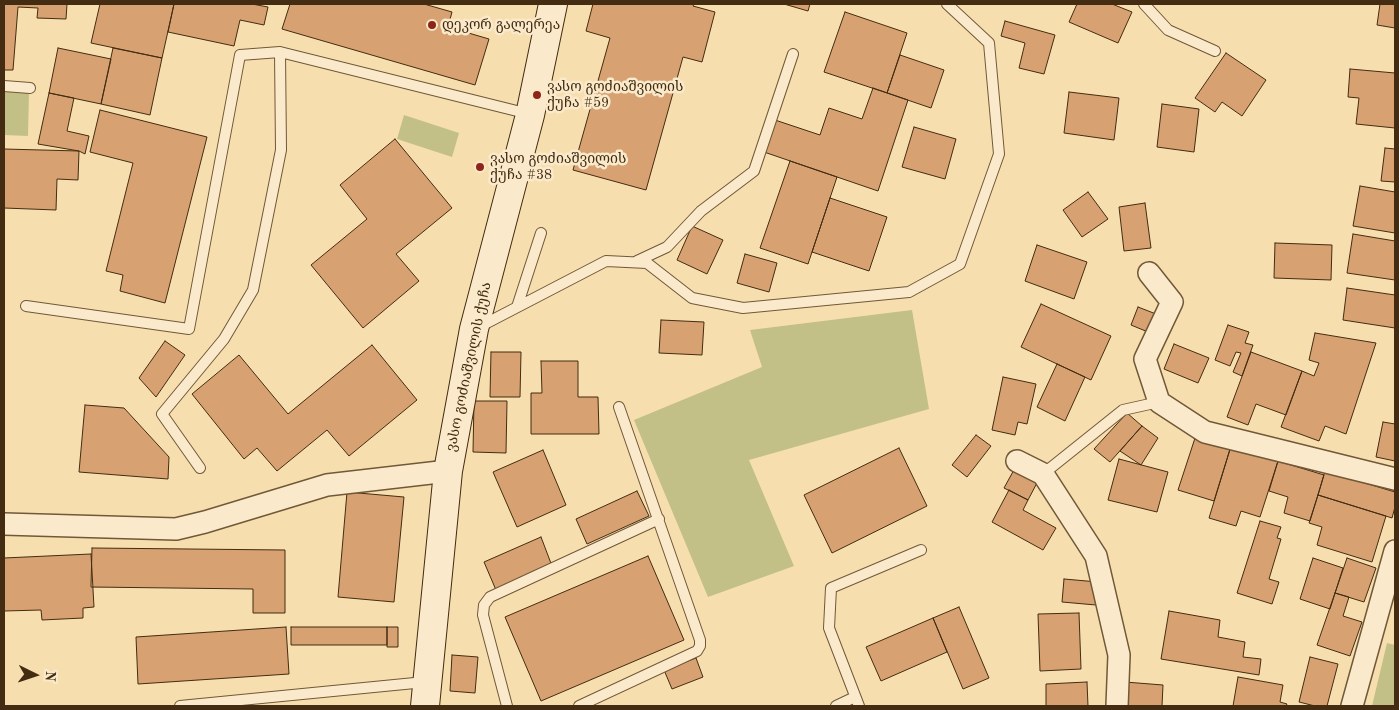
<!DOCTYPE html>
<html>
<head>
<meta charset="utf-8">
<style>
	body { margin:0 }
	#map { position:relative; width:1399px; height:710px; overflow:hidden; background:#f7deaf; font-family:"Old Standard TT",serif }
	canvas { display:block }
	.frame { position:absolute; inset:0; border:5px solid #432c11; pointer-events:none }
	.north { position:absolute; left:10px; top:650px; width:50px; height:50px; -webkit-text-stroke:4px #faeacb; paint-order:stroke; rotate:94deg; font-size:14px; font-weight:700; line-height:20px; text-align:center; color:#432c11 }
	.north::after { content:''; display:block; margin:auto; width:18px; height:22px; background:#432c11; clip-path:polygon(50% 0,100% 100%,50% 72%,0 100%) }
</style>
</head>
<body>
<div id="map">
<canvas width="1399" height="710"></canvas>
<div class="frame"></div>
<div class="north">N</div>
</div>
<script>
const ctx = document.querySelector('canvas').getContext('2d');
ctx.lineJoin = 'round';
function paint(path, color) { ctx.fillStyle = color; ctx.fill(path, 'evenodd'); }
const toPath = rows => new Path2D(rows.map(r => 'M' + r).join(''));
function stroke(path, color, width, dash) { ctx.strokeStyle = color; ctx.lineWidth = width; ctx.lineCap = dash ? 'butt' : 'round'; ctx.setLineDash(dash || []); ctx.stroke(path); }
function label(font, color, halo, rows, align = 'center') {
  ctx.font = font + ' "Old Standard TT","Noto Serif Georgian",serif'; ctx.lineWidth = 5; ctx.setLineDash([]); ctx.textBaseline = 'middle'; ctx.strokeStyle = halo; ctx.fillStyle = color; for (const [text, x, y, turn = 0] of rows) {
    ctx.save(); ctx.translate(x, y); ctx.rotate((+turn || 0) * Math.PI / 180); ctx.textAlign = isNaN(turn) ? turn : align; if (halo) ctx.strokeText(text, 0, 0); ctx.fillText(text, 0, 0); ctx.restore();
  }
}
const green = toPath([
	[4,90,29,92,28,136,4,135],
	[404,115,459,133,452,157,397,139],
	[912,310,929,409,749,460,794,566,708,597,634,420,762,367,750,330],
	[1387,643,1395,645,1395,706,1372,706]
]);
const building = toPath([
	[4,4,67,4,66,19,37,18,38,8,18,7,13,70,4,70,4,4],
	[100,4,174,4,162,58,91,43,100,4],
	[174,4,252,4,268,7,264,25,240,20,234,46,168,32,174,4],
	[290,4,424,4,452,12,448,27,489,39,475,85,282,29,290,4],
	[593,4,694,4,693,6,715,12,702,62,683,57,646,190,573,170,610,38,586,31,593,4],
	[784,4,810,4,808,11,784,4],
	[1077,4,1112,4,1132,12,1118,43,1069,22,1077,4],
	[1380,4,1395,4,1395,28,1377,25,1380,4],
	[845,12,907,33,887,93,824,72,845,12],
	[1005,21,1055,35,1044,74,1019,68,1025,43,1001,36,1005,21],
	[58,48,111,59,101,104,49,93,58,48],
	[113,48,162,58,150,115,101,104,113,48],
	[1226,53,1266,80,1242,116,1222,102,1215,112,1195,98,1226,53],
	[900,55,944,70,931,108,887,93,900,55],
	[1350,69,1395,73,1395,128,1356,124,1359,98,1348,97,1350,69],
	[873,88,908,100,878,191,764,152,775,120,820,135,829,108,862,119,873,88],
	[1069,92,1119,98,1114,140,1064,133,1069,92],
	[49,93,74,98,67,131,89,136,85,154,79,151,38,144,49,93],
	[1162,104,1199,109,1194,152,1157,147,1162,104],
	[100,110,207,137,165,303,120,291,123,275,106,271,133,163,90,152,100,110],
	[914,127,956,139,945,179,902,167,914,127],
	[395,139,452,208,396,254,419,281,363,328,311,265,367,219,340,185,395,139],
	[1385,148,1395,149,1395,182,1381,181,1385,148],
	[4,149,79,151,78,180,57,179,56,210,4,208,4,149],
	[790,161,837,177,808,264,760,248,790,161],
	[1360,186,1395,192,1395,233,1353,226,1360,186],
	[1088,192,1108,219,1082,237,1063,210,1088,192],
	[830,198,887,217,869,271,812,252,830,198],
	[1145,203,1151,248,1124,251,1119,207,1145,203],
	[692,226,723,240,707,274,677,260,692,226],
	[1353,234,1395,241,1395,280,1347,273,1353,234],
	[1275,243,1332,245,1331,280,1274,278,1275,243],
	[1037,245,1087,262,1074,299,1025,281,1037,245],
	[745,254,777,263,769,292,737,283,745,254],
	[1347,288,1395,295,1395,328,1343,320,1347,288],
	[1041,304,1111,336,1091,380,1021,347,1041,304],
	[1138,307,1156,314,1148,332,1131,325,1138,307],
	[661,320,704,322,702,355,659,353,661,320],
	[1228,325,1249,332,1245,343,1253,345,1242,376,1233,372,1241,353,1236,352,1230,366,1215,360,1228,325],
	[1315,333,1376,343,1346,434,1325,426,1319,441,1281,427,1302,371,1314,376,1319,363,1309,360,1315,333],
	[165,341,185,355,156,397,139,378,165,341],
	[1174,344,1209,358,1198,383,1164,369,1174,344],
	[372,345,417,400,349,456,327,430,277,471,257,448,244,459,192,394,239,355,288,414,372,345],
	[491,352,521,352,520,397,490,397,491,352],
	[1251,352,1302,371,1286,415,1256,404,1248,425,1227,417,1251,352],
	[541,361,578,361,578,397,598,397,599,434,531,434,531,393,542,393,541,361],
	[1057,364,1085,377,1065,421,1037,407,1057,364],
	[1003,377,1036,384,1027,424,1018,422,1015,435,992,430,1003,377],
	[474,401,507,401,506,453,473,452,474,401],
	[85,405,124,408,169,457,168,479,79,472,85,405],
	[1127,413,1142,426,1110,462,1094,449,1127,413],
	[1383,422,1395,424,1395,461,1376,457,1383,422],
	[1142,426,1158,438,1141,465,1120,451,1142,426],
	[976,435,991,446,967,477,952,465,976,435],
	[1196,435,1231,446,1214,501,1178,490,1196,435],
	[1231,446,1278,461,1260,517,1241,511,1236,526,1209,518,1231,446],
	[899,448,927,506,832,553,804,495,899,448],
	[543,450,566,505,517,527,493,472,543,450],
	[1119,459,1168,472,1157,512,1108,500,1119,459],
	[1278,461,1324,475,1310,521,1284,513,1288,497,1269,491,1278,461],
	[1015,468,1038,481,1028,500,1004,488,1015,468],
	[1325,471,1395,492,1395,507,1392,518,1318,495,1325,471],
	[1009,490,1028,500,1023,510,1056,528,1043,550,992,522,1009,490],
	[637,491,649,516,587,544,576,519,637,491],
	[347,492,404,497,394,602,338,597,347,492],
	[1318,495,1386,516,1372,562,1317,545,1322,527,1309,523,1318,495],
	[1260,521,1281,527,1277,538,1281,539,1269,579,1279,582,1272,604,1237,593,1260,521],
	[541,537,552,566,496,590,484,562,541,537],
	[92,548,285,550,285,613,253,613,253,589,91,587,92,548],
	[91,554,94,607,83,608,83,618,42,620,41,610,4,611,4,558,91,554],
	[648,556,684,640,541,701,505,617,648,556],
	[1313,558,1343,568,1330,609,1300,599,1313,558],
	[1347,558,1376,568,1364,602,1335,593,1347,558],
	[1064,579,1098,582,1096,605,1062,602,1064,579],
	[1335,593,1349,597,1343,616,1362,622,1350,656,1317,645,1335,593],
	[959,607,989,678,963,689,933,618,959,607],
	[1169,611,1220,620,1218,637,1245,642,1243,657,1261,659,1259,675,1161,659,1169,611],
	[1079,613,1081,669,1040,671,1038,614,1079,613],
	[933,618,947,652,881,681,866,647,933,618],
	[286,627,289,674,138,684,136,637,286,627],
	[291,627,387,627,387,645,291,645,291,627],
	[387,627,398,627,398,647,387,647,387,627],
	[452,655,478,657,475,693,450,691,452,655],
	[1310,657,1338,664,1327,706,1315,706,1299,702,1310,657],
	[696,658,703,677,672,689,664,670,696,658],
	[1238,677,1283,685,1280,702,1287,704,1286,706,1233,706,1238,677],
	[1087,682,1088,706,1046,706,1046,684,1087,682],
	[1125,682,1163,685,1162,706,1124,706,1125,682]
]);
const service = toPath([
	[1144,4,1168,30,1215,51],
	[4,86,30,88],
	[637,261,667,247,701,211,754,171,793,54],
	[26,306,189,329,240,55,280,52],
	[517,307,541,233],
	[479,327,606,261,647,263,692,298,743,308,909,292,960,264,999,154,989,43,947,4],
	[200,468,162,414,224,339,253,290,281,150,280,52,529,114],
	[1043,474,1123,410,1159,402],
	[180,706,425,682],
	[507,706,483,615,484,605,490,597,659,519],
	[579,706,697,651,700,646,700,640,619,407],
	[836,706,855,697],
	[859,706,829,628,831,588,921,550]
]);
const minor = toPath([
	[1149,273,1172,302,1145,359,1159,402,1205,432,1395,479],
	[1017,461,1043,474,1096,556,1119,655,1117,706],
	[4,524,176,529,205,522,327,485,448,471],
	[1352,706,1395,551]
]);
const secondary = toPath([
	[425,706,448,471,474,329,530,115,553,4]
]);
const markers = [
	[432,25,5,"#8f2418"],
	[537,95,5,"#8f2418"],
	[480,167,5,"#8f2418"]
];
const poiNames = [
	["დეკორ გალერეა",442,25],
	["ვასო გოძიაშვილის",547,87],
	["ქუჩა #59",547,103],
	["ვასო გოძიაშვილის",490,159],
	["ქუჩა #38",490,175]
];
const streetNames = [
	["ვასო გოძიაშვილის ქუჩა",469,367,-78]
];
paint(green, '#c2c087');
paint(building, '#d7a172');
stroke(building, '#432c11', 1);
stroke(service, '#705838', 12);
stroke(minor, '#705838', 24);
stroke(secondary, '#432c11', 30);
stroke(service, '#faeacb', 10);
stroke(minor, '#faeacb', 21);
stroke(secondary, '#faeacb', 28);
for (const [x, y, r, color] of markers) { const dot = new Path2D(); dot.arc(x, y, r, 0, 2 * Math.PI); ctx.fillStyle = color; ctx.fill(dot); stroke(dot, '#faeacb', 2); }
label('14px', '#432c11', '#faeacb', poiNames, 'left');
label('14px', '#432c11', '#faeacb', streetNames);
</script>
</body>
</html>
